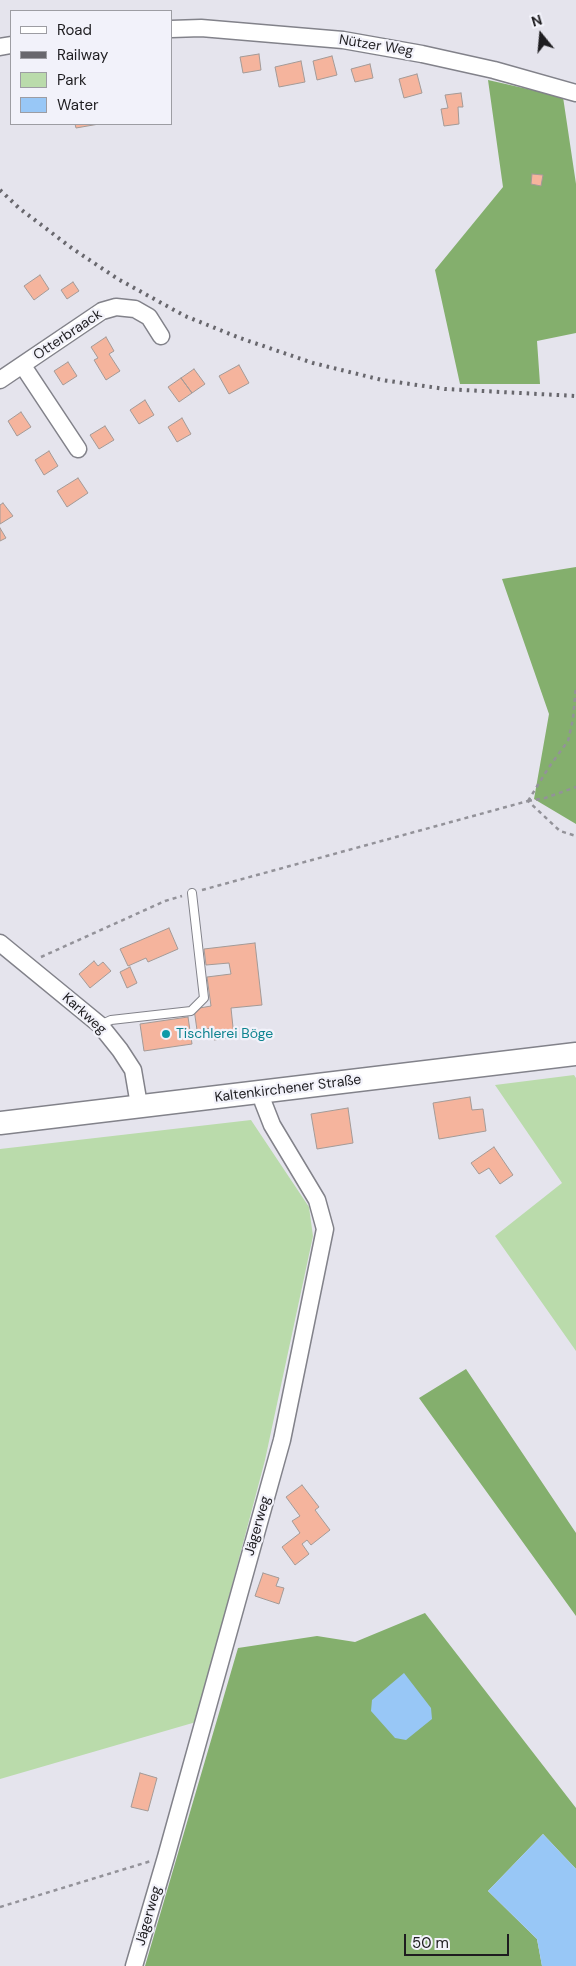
<!DOCTYPE html>
<html>
<head>
<meta charset="utf-8">
<style>
	body { margin:0 }
	#map { position:relative; width:576px; height:1966px; overflow:hidden; background:#e5e4ed; font-family:"DM Sans",sans-serif }
	canvas { display:block }
	.legend { position:absolute; left:10px; top:10px; width:162px; height:115px; box-sizing:border-box; background:#f2f2fa; border:1px solid #9d9da3; margin:0; padding:6px 9px; list-style:none; font-size:15px; color:#1e1d20 }
	.legend li { display:flex; align-items:center; gap:10px; height:25px }
	.legend b { width:25px; border:1px solid #9d9da3 }
	.north { position:absolute; left:516px; top:10px; width:50px; height:50px; -webkit-text-stroke:4px #f2f2fa; paint-order:stroke; rotate:343deg; font-size:14px; font-weight:700; line-height:20px; text-align:center; color:#1e1d20 }
	.north::after { content:''; display:block; margin:auto; width:18px; height:22px; background:#1e1d20; clip-path:polygon(50% 0,100% 100%,50% 72%,0 100%) }
	.scale { position:absolute; left:404px; top:1934px; width:105px; height:22px; box-sizing:border-box; border:2px solid #1e1d20; border-top:0; padding-left:6px; font-size:15px; line-height:18px; white-space:nowrap; color:#1e1d20; -webkit-text-stroke:4px #f2f2fa; paint-order:stroke }
</style>
</head>
<body>
<div id="map">
<canvas width="576" height="1966"></canvas>
<ul class="legend">
<li><b style="height:6px;background:#fff"></b>Road</li>
<li><b style="height:6px;background:#68676d"></b>Railway</li>
<li><b style="height:14px;background:#badbab"></b>Park</li>
<li><b style="height:14px;background:#98c7f6"></b>Water</li>
</ul>
<div class="north">N</div>
<div class="scale">50 m</div>
</div>
<script>
const ctx = document.querySelector('canvas').getContext('2d');
ctx.lineJoin = 'round';
function paint(path, color) { ctx.fillStyle = color; ctx.fill(path, 'evenodd'); }
const toPath = rows => new Path2D(rows.map(r => 'M' + r).join(''));
function stroke(path, color, width, dash) { ctx.strokeStyle = color; ctx.lineWidth = width; ctx.lineCap = dash ? 'butt' : 'round'; ctx.setLineDash(dash || []); ctx.stroke(path); }
function label(font, color, halo, rows, align = 'center') {
  ctx.font = font + ' "DM Sans",sans-serif'; ctx.lineWidth = 4.5; ctx.setLineDash([]); ctx.textBaseline = 'middle'; ctx.strokeStyle = halo; ctx.fillStyle = color; for (const [text, x, y, turn = 0] of rows) {
    ctx.save(); ctx.translate(x, y); ctx.rotate((+turn || 0) * Math.PI / 180); ctx.textAlign = isNaN(turn) ? turn : align; if (halo) ctx.strokeText(text, 0, 0); ctx.fillText(text, 0, 0); ctx.restore();
  }
}
const green = toPath([
	[574,1075,576,1078,576,1351,495,1236,562,1183,495,1085],
	[251,1120,309,1207,313,1236,265,1460,196,1722,0,1779,0,1149]
]);
const forest = toPath([
	[488,80,563,97,576,184,576,333,537,341,540,384,460,384,435,270,503,187],
	[576,567,576,824,534,799,549,714,502,579],
	[466,1369,576,1533,576,1616,419,1398],
	[425,1613,576,1808,576,1869,543,1834,488,1891,537,1939,542,1966,145,1966,238,1648,317,1636,355,1642]
]);
const water = toPath([
	[404,1673,431,1708,432,1719,406,1740,395,1738,371,1711,372,1700],
	[543,1834,576,1869,576,1966,542,1966,537,1939,488,1891]
]);
const building = toPath([
	[259,54,261,70,243,73,240,57,259,54],
	[332,56,337,75,317,80,313,61,332,56],
	[301,61,305,82,279,87,275,67,301,61],
	[370,64,373,78,355,82,351,69,370,64],
	[417,74,422,93,404,98,399,79,417,74],
	[461,93,463,107,458,107,459,124,444,126,441,109,448,108,445,95,461,93],
	[75,124,99,124,76,128,75,124],
	[532,174,543,175,541,186,531,184,532,174],
	[40,275,49,289,34,300,24,286,40,275],
	[73,282,79,291,67,299,61,290,73,282],
	[106,337,114,351,109,354,120,371,106,380,94,360,98,358,91,347,106,337],
	[68,362,77,376,63,385,54,371,68,362],
	[239,365,249,383,229,394,219,376,239,365],
	[194,369,205,384,192,393,181,378,194,369],
	[181,378,192,393,179,402,168,387,181,378],
	[145,400,154,415,139,424,130,410,145,400],
	[21,412,31,427,17,436,8,421,21,412],
	[182,418,191,434,177,442,168,427,182,418],
	[105,426,114,440,99,449,90,435,105,426],
	[49,451,58,466,44,475,35,460,49,451],
	[78,478,88,493,67,507,57,491,78,478],
	[3,503,13,516,0,524,0,505,3,503],
	[0,528,6,538,0,541,0,528],
	[169,928,178,949,148,962,146,958,128,966,120,949,169,928],
	[255,943,262,1005,231,1008,234,1037,214,1040,212,1028,197,1030,194,1009,211,1006,207,977,231,974,229,963,206,965,204,949,255,943],
	[94,961,98,966,103,962,111,971,90,988,79,974,94,961],
	[130,967,137,983,127,988,120,972,130,967],
	[188,1017,192,1044,144,1051,140,1024,188,1017],
	[470,1097,472,1110,483,1109,486,1131,439,1139,433,1103,470,1097],
	[348,1108,353,1143,317,1149,311,1114,348,1108],
	[494,1147,513,1175,500,1184,489,1168,479,1174,471,1163,494,1147],
	[302,1485,319,1507,315,1510,330,1530,311,1545,307,1540,302,1544,309,1554,295,1565,282,1547,300,1533,292,1521,300,1516,286,1497,302,1485],
	[263,1573,279,1578,276,1586,284,1588,279,1604,255,1596,263,1573],
	[140,1773,157,1778,148,1811,131,1807,140,1773]
]);
const path = toPath([
	[528,801,549,767,568,741,573,719,576,686],
	[528,801,545,798,576,787],
	[202,890,528,801,560,831,576,836],
	[41,957,165,901,182,896],
	[0,1907,151,1861]
]);
const service = toPath([
	[100,1025,111,1020,191,1011,204,998,192,893]
]);
const minor = toPath([
	[171,29,201,28,343,40,422,54,494,70,576,93],
	[0,47,11,45],
	[23,366,78,449],
	[0,380,102,311,116,307,135,309,149,317,161,336],
	[0,943,100,1025,120,1050,133,1070,139,1105],
	[134,1966,166,1857,282,1440,325,1229,317,1200,272,1125,263,1102,263,1092]
]);
const secondary = toPath([
	[0,1123,576,1054]
]);
const rail = toPath([
	[0,190,19,208,73,249,118,279,185,316,240,338,313,363,382,380,445,389,576,396]
]);
const markers = [
	[166,1034,5,"#0f9aa8"]
];
const streetNames = [
	["Nützer Weg",376,46,9],
	["Otterbraack",68,335,-34],
	["Karkweg",84,1014,42],
	["Kaltenkirchener Straße",288,1089,-7],
	["Jägerweg",258,1526,-74],
	["Jägerweg",149,1916,-74]
];
const cultureNames = [
	["Tischlerei Böge",176,1034]
];
paint(green, '#badbab');
paint(forest, '#84af6d');
paint(water, '#98c7f6');
paint(building, '#f5b49d');
stroke(building, '#a39a97', 1);
stroke(service, '#82828a', 10);
stroke(minor, '#82828a', 19);
stroke(secondary, '#82828a', 25);
stroke(path, '#939299', 2.5, [4, 4]);
stroke(service, '#fff', 8);
stroke(minor, '#fff', 16);
stroke(secondary, '#fff', 22);
stroke(rail, '#68676d', 4, [2.5, 5]);
for (const [x, y, r, color] of markers) { const dot = new Path2D(); dot.arc(x, y, r, 0, 2 * Math.PI); ctx.fillStyle = color; ctx.fill(dot); stroke(dot, '#f2f2fa', 2); }
label('14px', '#1e1d20', '#f2f2fa', streetNames);
label('14px', '#0d838f', '#f2f2fa', cultureNames, 'left');
</script>
</body>
</html>
